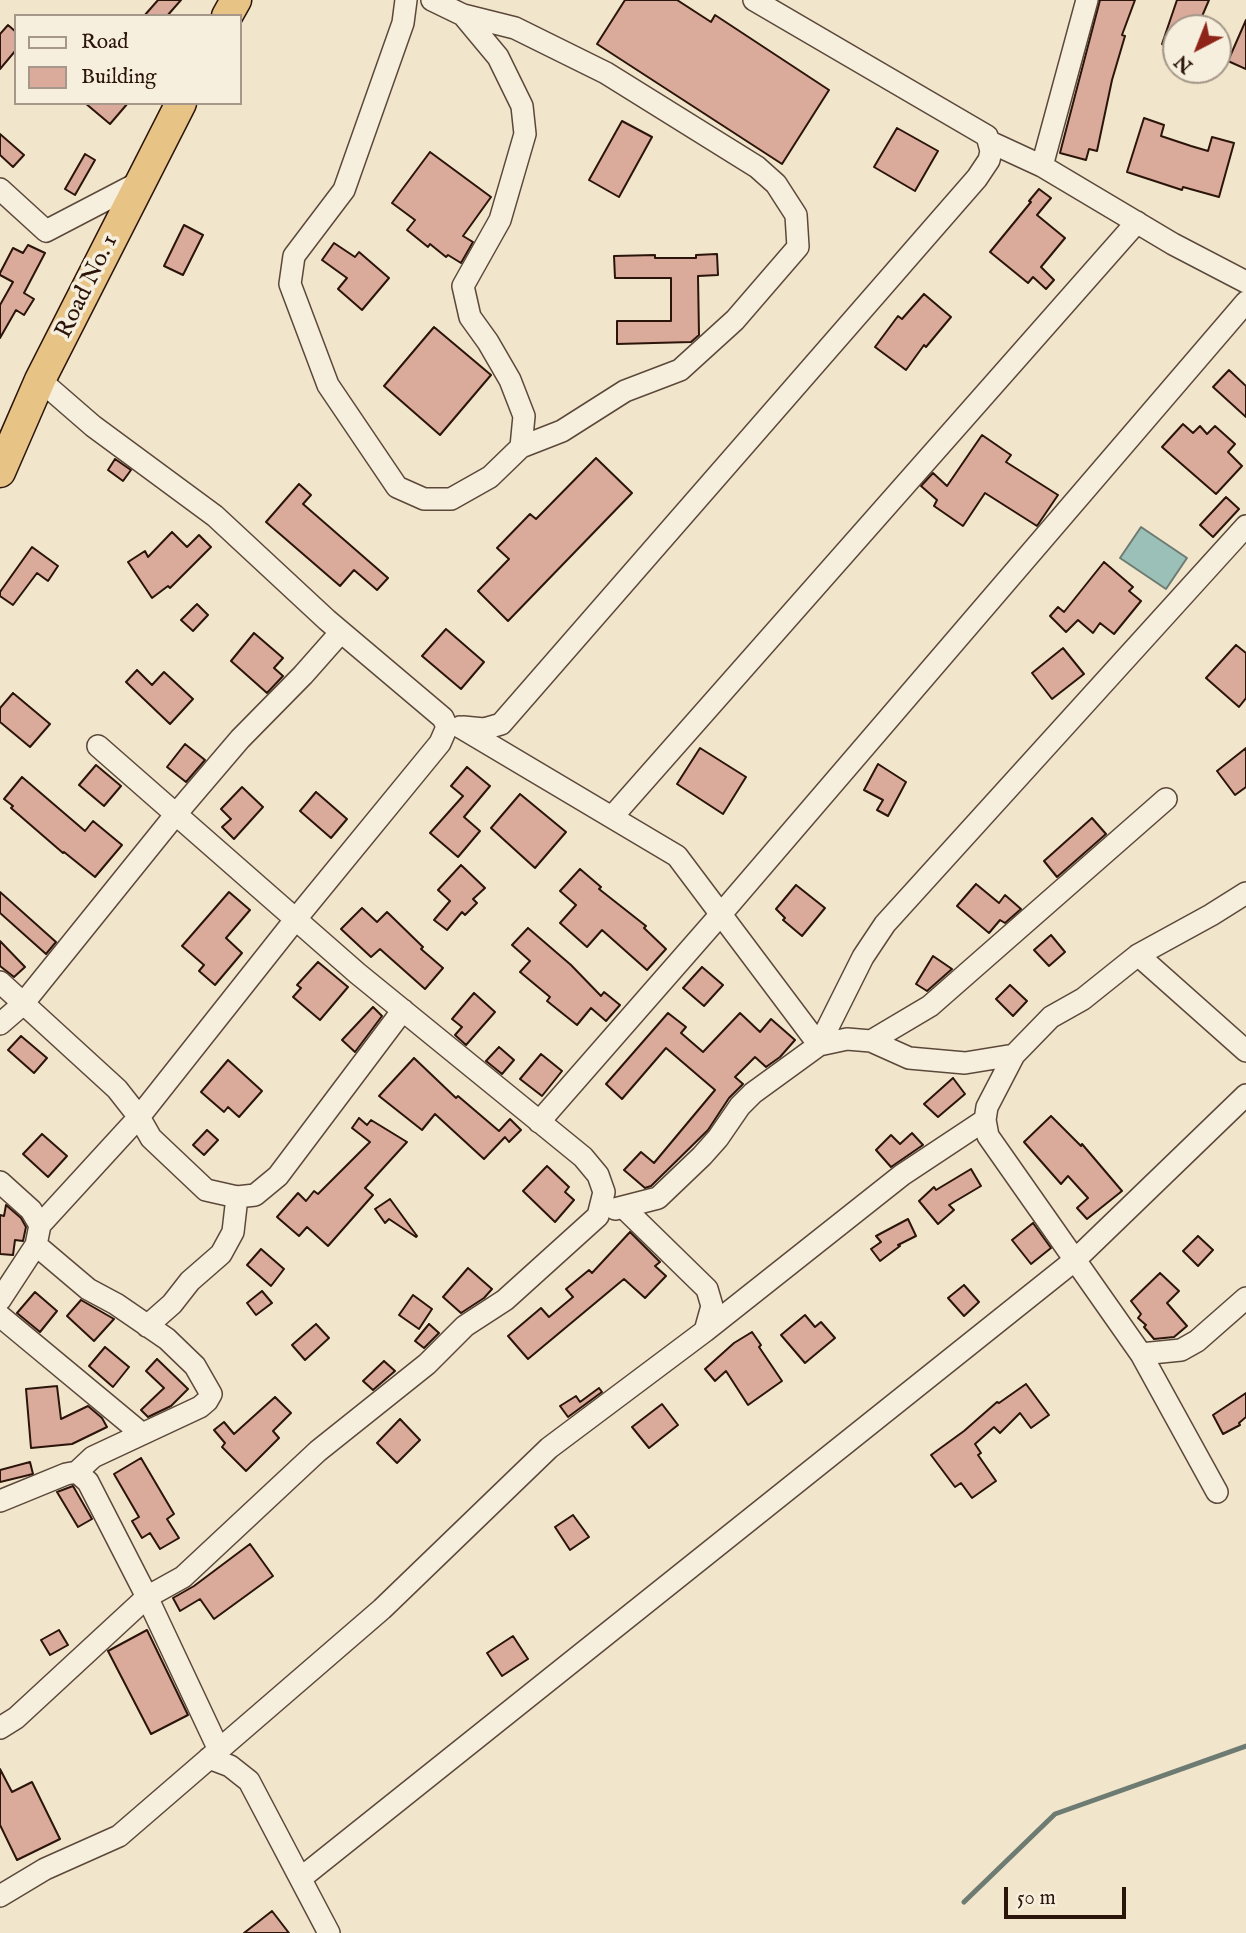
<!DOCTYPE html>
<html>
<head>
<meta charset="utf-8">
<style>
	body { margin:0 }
	#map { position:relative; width:1246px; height:1933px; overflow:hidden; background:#f1e6cb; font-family:"IM FELL English",serif }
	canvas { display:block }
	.legend { position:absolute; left:14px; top:14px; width:228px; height:91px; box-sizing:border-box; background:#f6efdd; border:2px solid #a59789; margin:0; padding:9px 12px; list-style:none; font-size:21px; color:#2b140a }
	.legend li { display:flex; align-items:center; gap:14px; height:35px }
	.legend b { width:35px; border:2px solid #a59789 }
	.north { position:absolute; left:1162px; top:14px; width:70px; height:70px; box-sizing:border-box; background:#f6efdd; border:2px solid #a59789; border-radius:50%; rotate:222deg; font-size:19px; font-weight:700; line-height:28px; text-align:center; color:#2b140a }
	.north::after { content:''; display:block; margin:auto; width:24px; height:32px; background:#8f2418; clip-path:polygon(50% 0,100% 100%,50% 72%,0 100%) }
	.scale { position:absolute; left:1004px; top:1887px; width:122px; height:32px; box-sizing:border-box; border:4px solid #2b140a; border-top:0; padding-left:9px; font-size:21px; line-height:24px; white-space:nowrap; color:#2b140a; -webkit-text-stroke:5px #f6efdd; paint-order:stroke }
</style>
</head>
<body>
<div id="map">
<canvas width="1246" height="1933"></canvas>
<ul class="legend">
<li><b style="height:9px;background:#f6efdd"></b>Road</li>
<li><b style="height:19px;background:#daaa9b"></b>Building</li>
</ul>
<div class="north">N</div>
<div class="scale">50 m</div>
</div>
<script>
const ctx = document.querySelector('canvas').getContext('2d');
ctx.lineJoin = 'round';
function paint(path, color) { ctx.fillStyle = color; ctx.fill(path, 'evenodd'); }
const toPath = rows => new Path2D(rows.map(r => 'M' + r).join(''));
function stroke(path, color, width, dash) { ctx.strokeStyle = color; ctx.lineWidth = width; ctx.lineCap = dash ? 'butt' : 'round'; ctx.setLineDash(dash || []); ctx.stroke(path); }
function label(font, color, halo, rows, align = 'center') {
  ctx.font = font + ' "IM FELL English",serif'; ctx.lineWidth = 7; ctx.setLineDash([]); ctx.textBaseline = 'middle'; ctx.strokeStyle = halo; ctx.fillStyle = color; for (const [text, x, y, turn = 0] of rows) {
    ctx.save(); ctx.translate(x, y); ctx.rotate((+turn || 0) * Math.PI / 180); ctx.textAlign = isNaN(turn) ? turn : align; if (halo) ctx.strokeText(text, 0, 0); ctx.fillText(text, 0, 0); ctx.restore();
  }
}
const water = toPath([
	[1141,527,1187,558,1166,589,1120,558,1141,527]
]);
const stream = toPath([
	[964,1902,1055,1814,1246,1746]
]);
const building = toPath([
	[158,0,181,0,167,16,144,16,158,0],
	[625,0,677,0,711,22,715,15,829,90,782,164,597,44,625,0],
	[1100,0,1135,0,1122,35,1125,36,1112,80,1097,151,1089,149,1086,160,1060,153,1100,0],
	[1177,0,1209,0,1197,28,1176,28,1176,50,1162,44,1177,0],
	[1246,20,1246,69,1228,61,1246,20],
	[8,25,16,32,16,50,0,69,0,34,8,25],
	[85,103,128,103,110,124,85,103],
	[1144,118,1164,125,1161,136,1191,146,1208,151,1212,137,1234,143,1219,197,1183,187,1182,190,1127,172,1144,118],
	[622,121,652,137,619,197,589,180,622,121],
	[897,128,938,151,915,191,874,167,897,128],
	[0,134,24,155,13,167,0,155,0,134],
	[430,152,491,197,463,236,473,242,461,263,448,255,446,257,430,244,428,247,407,230,415,220,392,203,430,152],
	[85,154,95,160,75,195,65,189,85,154],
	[1039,189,1051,198,1037,215,1065,238,1041,267,1054,280,1046,289,1033,277,1028,283,990,252,1031,202,1029,201,1039,189],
	[184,225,203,235,183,275,164,266,184,225],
	[334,243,355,257,359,252,389,278,362,310,338,289,347,278,322,260,334,243],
	[28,245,45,253,24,293,34,299,24,315,16,310,0,338,0,305,13,282,0,275,0,273,13,248,23,253,28,245],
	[717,254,718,275,698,276,699,335,691,342,617,344,617,321,671,321,671,278,615,278,614,256,655,255,655,258,696,258,696,255,717,254],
	[924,294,951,317,926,347,924,345,906,370,875,347,898,316,902,319,924,294],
	[434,327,491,375,440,435,384,386,434,327],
	[1229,370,1246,386,1246,417,1213,387,1229,370],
	[1183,424,1193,433,1200,426,1207,434,1215,426,1235,444,1228,452,1242,466,1216,494,1162,447,1183,424],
	[982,435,1011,455,1006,462,1058,495,1037,526,985,493,963,526,934,506,937,500,921,486,933,473,947,486,982,435],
	[596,458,632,493,508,621,478,591,509,559,497,548,530,514,536,519,596,458],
	[115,459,131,470,123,481,108,470,115,459],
	[299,484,311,495,303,504,388,578,377,590,354,570,340,586,266,522,299,484],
	[1226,497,1239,509,1213,537,1200,525,1226,497],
	[172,532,187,547,199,535,211,547,170,588,168,586,152,598,128,562,145,551,148,557,172,532],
	[32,547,58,566,48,581,37,573,13,605,0,596,0,592,32,547],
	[1104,562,1133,587,1129,591,1141,601,1114,634,1100,623,1093,633,1078,620,1066,632,1050,616,1058,607,1064,612,1104,562],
	[197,604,208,615,193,631,181,620,197,604],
	[446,629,484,662,461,689,422,656,446,629],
	[254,633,283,658,274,668,283,676,267,693,231,661,254,633],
	[1236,645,1246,653,1246,698,1239,707,1206,678,1236,645],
	[1063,648,1084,674,1052,699,1032,673,1063,648],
	[137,670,152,685,164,672,193,699,170,724,126,682,137,670],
	[13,693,50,724,30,747,0,722,0,708,13,693],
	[185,744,205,760,186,782,167,767,185,744],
	[700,748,746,777,723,814,677,784,700,748],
	[1246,748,1246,787,1235,795,1217,771,1246,748],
	[878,764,906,782,888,816,877,810,883,800,864,790,878,764],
	[96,765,121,786,104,806,79,785,96,765],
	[467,767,490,786,464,817,480,831,458,857,430,833,463,796,451,786,467,767],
	[22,777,85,831,93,821,122,845,95,877,64,852,63,853,11,808,13,806,4,799,22,777],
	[242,787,263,807,234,839,222,827,231,819,221,809,242,787],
	[316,792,347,819,331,838,300,811,316,792],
	[520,794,566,832,535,868,491,828,520,794],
	[1092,818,1106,834,1057,877,1044,861,1092,818],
	[461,865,485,888,473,899,477,903,465,915,462,912,447,930,434,920,450,901,438,890,461,865],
	[580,869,601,887,599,889,646,926,644,928,666,949,647,970,602,930,587,947,560,923,576,905,560,891,580,869],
	[976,884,999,903,1005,895,1021,909,1005,923,1000,920,989,933,957,906,976,884],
	[796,885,825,908,802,936,783,920,785,918,776,909,796,885],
	[0,892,56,942,46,954,0,913,0,892],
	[229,892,250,910,226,938,242,953,215,985,199,971,204,965,182,946,229,892],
	[362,908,377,922,387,912,423,947,421,949,443,968,425,989,380,949,371,957,341,929,362,908],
	[528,928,571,965,601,996,604,992,620,1005,606,1021,591,1008,577,1025,547,1001,550,997,520,972,530,961,512,945,528,928],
	[1051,935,1065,952,1049,966,1034,950,1051,935],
	[0,941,25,967,14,977,0,966,0,941],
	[933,956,952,969,927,991,916,984,933,956],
	[318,962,348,987,320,1020,293,997,301,988,297,985,318,962],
	[702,967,723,985,704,1006,683,988,702,967],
	[1010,985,1027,1001,1013,1016,996,999,1010,985],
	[474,993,495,1012,466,1045,455,1035,462,1027,452,1019,474,993],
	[373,1007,382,1016,355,1052,342,1040,373,1007],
	[668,1013,686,1027,681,1033,703,1052,740,1013,760,1032,771,1019,795,1040,780,1057,766,1067,755,1057,735,1077,743,1084,729,1098,708,1130,651,1186,645,1188,624,1170,641,1152,654,1163,715,1090,666,1048,622,1099,606,1084,668,1013],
	[21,1036,47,1058,34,1073,8,1050,21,1036],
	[499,1047,514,1060,502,1074,486,1061,499,1047],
	[541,1054,562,1071,542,1096,520,1079,541,1054],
	[414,1058,456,1098,458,1096,499,1131,510,1119,521,1130,509,1142,505,1137,484,1159,435,1114,422,1130,379,1096,414,1058],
	[228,1060,262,1091,239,1117,228,1107,224,1112,201,1092,228,1060],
	[953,1078,965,1094,938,1117,924,1104,953,1078],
	[1051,1116,1081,1146,1082,1144,1122,1191,1087,1219,1077,1208,1088,1198,1068,1176,1061,1184,1024,1142,1051,1116],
	[359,1118,367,1125,371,1120,407,1142,365,1188,373,1195,328,1246,307,1227,299,1236,277,1217,298,1193,306,1201,314,1191,318,1194,370,1142,352,1128,359,1118],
	[207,1130,218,1140,204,1155,193,1145,207,1130],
	[912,1133,923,1145,891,1167,876,1150,891,1135,900,1144,912,1133],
	[42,1134,67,1156,48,1177,23,1154,42,1134],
	[547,1166,569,1187,565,1192,574,1200,555,1222,523,1191,547,1166],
	[971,1169,981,1186,949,1205,954,1210,938,1224,919,1201,934,1187,936,1190,971,1169],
	[390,1199,417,1236,416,1237,389,1219,385,1223,375,1209,390,1199],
	[6,1205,21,1218,26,1227,23,1241,15,1240,13,1255,0,1254,0,1215,4,1216,6,1205],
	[908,1219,916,1236,898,1245,900,1246,880,1261,871,1249,881,1242,876,1236,908,1219],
	[1033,1223,1051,1248,1031,1264,1012,1240,1033,1223],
	[630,1232,660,1262,655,1266,666,1276,645,1298,624,1279,528,1359,508,1336,541,1308,549,1317,573,1297,566,1289,589,1270,592,1273,630,1232],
	[1198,1236,1213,1250,1198,1266,1183,1251,1198,1236],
	[261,1249,284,1269,271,1286,247,1265,261,1249],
	[468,1268,492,1289,484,1298,461,1313,443,1297,468,1268],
	[1160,1273,1179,1291,1167,1303,1187,1326,1174,1337,1154,1339,1144,1327,1146,1325,1138,1318,1141,1314,1131,1301,1160,1273],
	[964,1285,979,1302,964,1316,948,1298,964,1285],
	[262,1291,272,1303,256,1315,247,1303,262,1291],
	[35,1292,57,1311,40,1332,17,1313,35,1292],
	[413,1295,432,1309,419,1329,399,1315,413,1295],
	[81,1300,114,1319,94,1341,67,1316,81,1300],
	[805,1315,815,1327,821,1322,835,1338,805,1363,781,1335,805,1315],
	[316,1324,329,1338,305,1360,292,1345,316,1324],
	[429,1324,439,1333,424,1348,415,1341,429,1324],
	[752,1332,761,1345,759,1347,782,1381,748,1405,726,1371,715,1381,705,1369,734,1343,752,1332],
	[105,1347,129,1367,113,1387,89,1366,105,1347],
	[157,1359,188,1389,171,1406,148,1417,141,1410,164,1388,146,1371,157,1359],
	[384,1361,395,1371,373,1390,363,1381,384,1361],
	[1026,1384,1049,1415,1031,1428,1020,1413,1000,1433,994,1427,975,1444,981,1453,978,1455,996,1481,972,1498,961,1483,955,1487,931,1455,964,1431,997,1402,999,1403,1026,1384],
	[57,1386,61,1419,88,1406,102,1418,107,1427,72,1444,31,1448,26,1389,57,1386],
	[599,1388,602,1392,568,1417,560,1406,576,1396,580,1402,599,1388],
	[1246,1393,1246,1417,1239,1423,1240,1425,1223,1434,1213,1415,1246,1393],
	[275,1397,291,1413,273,1431,279,1438,246,1471,222,1447,225,1443,214,1430,224,1422,234,1434,275,1397],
	[662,1404,678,1425,649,1448,632,1427,662,1404],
	[400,1419,420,1440,397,1463,377,1443,400,1419],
	[141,1458,174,1514,167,1519,179,1538,160,1549,150,1533,142,1538,132,1521,139,1517,114,1474,141,1458],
	[30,1462,33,1474,0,1482,0,1470,30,1462],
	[73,1486,92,1519,78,1527,57,1492,73,1486],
	[573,1515,589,1537,570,1550,555,1527,573,1515],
	[250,1544,273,1576,214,1619,200,1599,180,1611,173,1598,194,1586,250,1544],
	[59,1630,68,1645,50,1655,41,1640,59,1630],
	[147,1630,188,1715,151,1734,108,1651,147,1630],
	[513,1636,528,1659,502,1676,487,1653,513,1636],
	[0,1769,12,1792,32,1782,60,1839,17,1860,0,1825,0,1769],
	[272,1911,289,1933,244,1933,272,1911]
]);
const minor = toPath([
	[406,0,403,23,344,190,294,256,290,284,328,385,397,487,424,499,451,499,490,477,521,447,562,431,625,391,680,370,735,320,798,247,796,215,776,184,757,167,606,73,515,28,463,15,432,0],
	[463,15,498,57,522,106,525,134,500,220,463,286,470,317,488,342,510,380,524,416,521,447],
	[990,142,1042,166,1173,244,1246,282],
	[1042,166,1087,0],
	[0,189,46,231,140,182],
	[40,380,93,426,215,516,327,620,443,718,447,727],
	[460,727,677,856,819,1045,863,957,885,924,1246,526],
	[463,727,484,729,501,724,977,178,989,160,991,151,987,136,754,0],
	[612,817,1137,222],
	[1138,955,1246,1051],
	[0,982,117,1089,139,1117,151,1138,206,1190,237,1197,255,1195,278,1176,403,1010],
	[0,1024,22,1005,176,814,240,739,303,675,341,632],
	[871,1041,930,1006,1166,799],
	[1014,1055,987,1107,985,1120,988,1136,1141,1354,1217,1492],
	[539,1122,721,914,1246,302],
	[0,1182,31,1210,40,1225,36,1245,0,1300],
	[615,1209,658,1198,702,1156,718,1138,740,1106,753,1093,819,1045,847,1039,871,1041,909,1058,965,1063,1014,1055,1051,1017,1083,999,1138,955,1211,915,1246,893],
	[40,1225,139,1117,295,920,440,743,447,727],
	[36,1245,88,1289,116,1304,167,1339,195,1366,211,1394,207,1401,200,1407,93,1457,77,1472],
	[0,1316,141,1433],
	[147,1326,172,1304,190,1281,221,1254,233,1232,237,1197],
	[705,1331,902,1175,985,1120],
	[1141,1354,1181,1350,1197,1341,1246,1298],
	[0,1501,66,1474,77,1472,88,1482,147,1597,219,1750],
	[0,1728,16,1718,147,1597,183,1577,318,1451,427,1364,465,1326,505,1300,598,1216,604,1192,598,1175,583,1157,357,973,98,746],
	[209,1758,230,1766,249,1781,329,1933],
	[301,1878,1075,1260,1246,1095],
	[0,1896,45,1869,119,1836,382,1609,549,1448,705,1331,712,1306,707,1289,623,1207]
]);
const highway = toPath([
	[227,16,236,0],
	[0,472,40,380,181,103]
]);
const streetNames = [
	["Road No. 1",88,287,-64]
];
paint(water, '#9bc0b7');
stroke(water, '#6e7b72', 2);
stroke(stream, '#6e7b72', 5);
paint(building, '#daaa9b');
stroke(building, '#2b140a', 2);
stroke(minor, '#5c483a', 24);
stroke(highway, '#2b140a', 33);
stroke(minor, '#f6efdd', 21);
stroke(highway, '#e8c386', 30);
label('24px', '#2b140a', '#f6efdd', streetNames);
</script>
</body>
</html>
